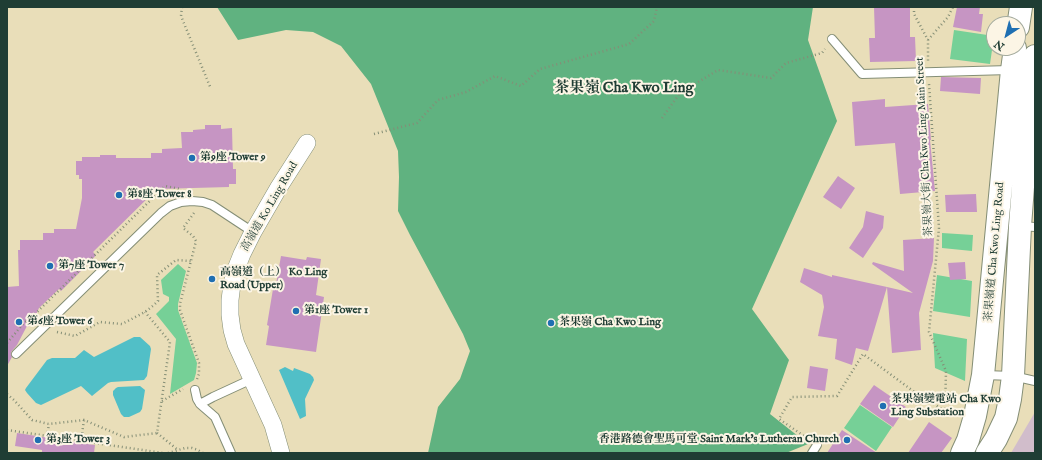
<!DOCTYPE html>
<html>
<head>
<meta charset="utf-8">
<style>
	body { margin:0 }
	#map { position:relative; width:1042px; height:460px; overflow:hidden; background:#e9deb9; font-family:"IM FELL English",serif }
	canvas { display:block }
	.frame { position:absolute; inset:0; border:8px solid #1f3d34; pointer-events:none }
	.north { position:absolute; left:986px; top:16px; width:40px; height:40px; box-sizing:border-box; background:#fcf5e5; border:1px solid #a4ab9e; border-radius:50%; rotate:216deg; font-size:11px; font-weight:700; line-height:16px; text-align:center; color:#1f3d34 }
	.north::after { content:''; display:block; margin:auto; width:14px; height:18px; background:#1f6fb2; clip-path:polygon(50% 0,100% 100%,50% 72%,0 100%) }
</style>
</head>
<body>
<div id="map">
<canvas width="1042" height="460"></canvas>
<div class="frame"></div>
<div class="north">N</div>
</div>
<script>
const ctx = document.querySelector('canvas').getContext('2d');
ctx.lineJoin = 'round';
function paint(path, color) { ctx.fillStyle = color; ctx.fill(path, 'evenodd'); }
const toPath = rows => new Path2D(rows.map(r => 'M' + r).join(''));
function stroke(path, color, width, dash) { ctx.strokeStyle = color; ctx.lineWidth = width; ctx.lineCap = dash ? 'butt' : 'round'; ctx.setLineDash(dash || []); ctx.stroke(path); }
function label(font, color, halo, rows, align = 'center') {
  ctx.font = font + ' "IM FELL English","Noto Serif TC",serif'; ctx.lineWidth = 4; ctx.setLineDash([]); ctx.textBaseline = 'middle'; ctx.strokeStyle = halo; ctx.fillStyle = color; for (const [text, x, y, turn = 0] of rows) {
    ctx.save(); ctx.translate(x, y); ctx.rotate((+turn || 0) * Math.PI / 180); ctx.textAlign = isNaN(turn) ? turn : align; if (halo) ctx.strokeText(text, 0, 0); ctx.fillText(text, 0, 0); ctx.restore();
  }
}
const industrial = toPath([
	[1035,412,1035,453,1011,453]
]);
const green = toPath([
	[954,30,994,36,990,64,950,59],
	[942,233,973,235,972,251,942,248],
	[178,264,186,271,178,304,178,310,197,363,196,373,194,380,170,394,176,339,156,314,169,301,169,297,163,294,161,280],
	[937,275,972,281,970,317,933,311],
	[933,333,967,339,965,381,935,368],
	[860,405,892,427,876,451,844,428]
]);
const forest = toPath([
	[217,7,813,7,808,40,837,121,752,309,789,360,770,414,808,444,786,453,428,453,438,407,460,379,470,351,463,334,410,235,398,211,399,177,398,151,371,84,341,46,313,32,286,30,238,40]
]);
const water = toPath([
	[134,337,140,337,150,346,151,349,147,376,144,380,111,382,108,383,92,396,81,386,41,405,36,403,27,393,25,390,26,388,47,360,52,358,75,358,84,350,94,357],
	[285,367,293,371,294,368,310,374,313,377,314,380,305,399,306,416,300,419,279,370],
	[140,386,145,390,142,409,140,412,129,417,124,417,121,414,113,395,113,391,116,388,118,387]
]);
const building = toPath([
	[874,7,910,7,910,37,915,37,916,61,870,62,869,38,875,38],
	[957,7,980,7,979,14,983,14,981,32,953,27],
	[941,77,981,78,980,94,940,91],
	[885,99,885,107,928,104,931,140,930,140,935,191,900,194,895,143,855,146,852,102],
	[205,125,221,125,221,129,232,128,233,169,236,169,236,184,229,184,229,187,157,189,93,252,96,255,91,261,61,291,59,289,39,308,33,321,32,320,28,327,27,326,17,345,11,352,12,357,7,366,7,287,19,286,18,250,20,250,20,240,43,240,43,233,54,233,54,229,76,229,82,198,82,179,79,179,79,175,76,175,76,161,82,161,82,157,100,157,100,155,116,155,116,158,151,158,151,153,162,153,162,149,182,148,181,132,193,132,193,130,205,129],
	[838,176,855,188,841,209,823,197],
	[976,194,977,212,946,212,945,195],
	[866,211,884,216,883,228,863,258,849,248,863,227],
	[934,238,933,261,919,313,921,350,892,353,887,287,913,293,872,264,873,262,904,271,903,240],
	[281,256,306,260,307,257,321,259,316,295,324,297,316,352,266,345,269,326,267,325,274,283,276,284],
	[965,262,966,279,950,280,948,263],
	[804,268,832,277,832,275,887,287,868,351,856,348,852,365,835,359,837,339,818,336,824,307,822,295,800,282],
	[810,366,828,369,825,391,807,388],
	[874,385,906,407,893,427,860,404],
	[929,422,952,438,941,453,908,453],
	[842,430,877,453,827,453],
	[17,433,95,445,94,453,42,453,42,450,15,446]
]);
const path = toPath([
	[182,7,181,16,211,89],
	[914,7,914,14,928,40,928,61],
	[928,40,948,17,953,7],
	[662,118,680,93,718,70,771,78,786,63,822,53,825,49],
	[374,134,417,123,438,100,466,92,495,76,521,86,540,69,629,44,654,21,657,7],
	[194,213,183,228,193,236,196,241,180,304,180,310,199,363,199,374,197,379],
	[57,332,75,336,100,322,122,324,145,312,154,305,158,301,157,275,176,260,191,261],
	[7,343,23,324,36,313,165,186,181,189],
	[7,394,14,400,32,420,49,424,84,420,124,437,157,433,170,342,145,312],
	[162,401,183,389],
	[7,430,163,453],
	[157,433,178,450],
	[47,436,49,424],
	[807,438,779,419,792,397,837,396,863,354,913,391,945,411,946,371,929,332,939,228,929,84],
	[81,441,84,420],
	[168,453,185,448,192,448,198,450,203,453]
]);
const service = toPath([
	[832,39,862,74,1010,70],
	[1020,226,1035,227],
	[16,354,161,213,170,206,181,202,192,201,203,202,212,205,253,232],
	[984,375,1013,376,1035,381],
	[195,390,197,399,200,404],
	[231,453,215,417,200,404,213,397,252,379],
	[812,453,817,445]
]);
const minor = toPath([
	[281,453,273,425,236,344,232,330,230,315,230,300,232,284,236,269,242,254,253,232,279,187,307,143]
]);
const secondary = toPath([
	[1018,27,1021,7],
	[962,453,968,440,975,416,983,375,1012,70,1015,48],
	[987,453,996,439,1006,418,1010,399,1013,376,1020,226,1030,96,1035,56]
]);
const markers = [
	[192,158,4,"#1f6fb2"],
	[119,195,4,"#1f6fb2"],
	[50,266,4,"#1f6fb2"],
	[212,279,4,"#1f6fb2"],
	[296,311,4,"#1f6fb2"],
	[19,322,4,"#1f6fb2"],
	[551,323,4,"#1f6fb2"],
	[883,406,4,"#1f6fb2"],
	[38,440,4,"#1f6fb2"],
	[847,440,4,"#1f6fb2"]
];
const streetNames = [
	["茶果嶺大街 Cha Kwo Ling Main Street",925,147,-93],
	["高嶺道 Ko Ling Road",270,207,-60],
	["茶果嶺道 Cha Kwo Ling Road",995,252,-85]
];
const poiNames = [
	["第9座 Tower 9",200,158],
	["第8座 Tower 8",127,195],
	["第7座 Tower 7",58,266],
	["高嶺道（上） Ko Ling",220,273],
	["Road (Upper)",220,286],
	["第1座 Tower 1",304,311],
	["第6座 Tower 6",27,322],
	["茶果嶺 Cha Kwo Ling",559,323],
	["茶果嶺變電站 Cha Kwo",891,400],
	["Ling Substation",891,413],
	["第3座 Tower 3",46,440],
	["香港路德會聖馬可堂 Saint Mark's Lutheran Church",839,440,"right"]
];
const districtNames = [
	["茶果嶺 Cha Kwo Ling",624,89]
];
paint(industrial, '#d1bdcb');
paint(green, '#76d097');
paint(forest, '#60b280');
paint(water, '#51bfc7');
paint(building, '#c695c3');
stroke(service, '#848e76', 10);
stroke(minor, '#848e76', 18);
stroke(secondary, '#848e76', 24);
stroke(path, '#848e76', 2.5, [1, 3]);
stroke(service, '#fff', 8);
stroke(minor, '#fff', 17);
stroke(secondary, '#fff', 22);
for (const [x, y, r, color] of markers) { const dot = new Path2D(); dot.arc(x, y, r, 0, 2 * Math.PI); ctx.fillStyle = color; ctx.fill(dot); stroke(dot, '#fcf5e5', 1.5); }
label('11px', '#1f3d34', '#fcf5e5', streetNames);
label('bold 11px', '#1f3d34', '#fcf5e5', poiNames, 'left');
label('bold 15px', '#1f3d34', '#fcf5e5', districtNames);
</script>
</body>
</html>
